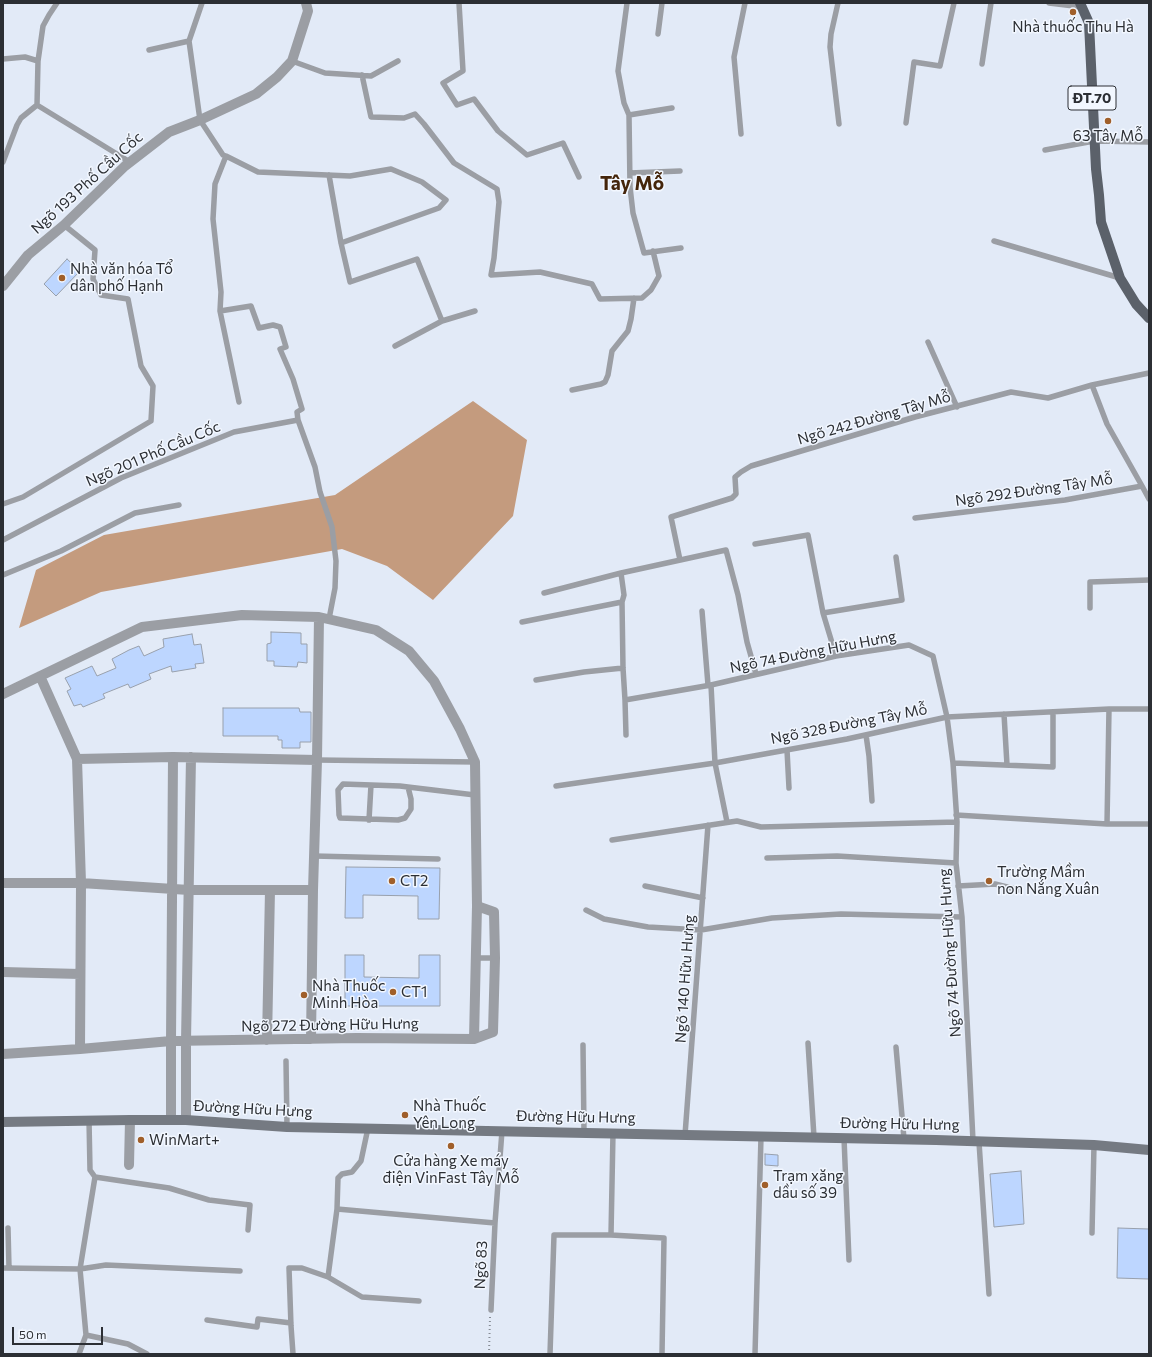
<!DOCTYPE html>
<html>
<head>
<meta charset="utf-8">
<style>
	body { margin:0 }
	#map { position:relative; width:1152px; height:1357px; overflow:hidden; background:#e2eaf7; font-family:Commissioner,sans-serif }
	canvas { display:block }
	.frame { position:absolute; inset:0; border:4px solid #2c2f34; pointer-events:none }
	.scale { position:absolute; left:12px; top:1327px; width:91px; height:18px; box-sizing:border-box; border:2px solid #2c2f34; border-top:0; padding-left:5px; font-size:12px; line-height:14px; white-space:nowrap; color:#2c2f34; -webkit-text-stroke:3px #f2f7ff; paint-order:stroke }
</style>
</head>
<body>
<div id="map">
<canvas width="1152" height="1357"></canvas>
<div class="frame"></div>
<div class="scale">50 m</div>
</div>
<script>
const ctx = document.querySelector('canvas').getContext('2d');
ctx.lineJoin = 'round';
function paint(path, color) { ctx.fillStyle = color; ctx.fill(path, 'evenodd'); }
const toPath = rows => new Path2D(rows.map(r => 'M' + r).join(''));
function stroke(path, color, width, dash) { ctx.strokeStyle = color; ctx.lineWidth = width; ctx.lineCap = dash ? 'butt' : 'round'; ctx.setLineDash(dash || []); ctx.stroke(path); }
function label(font, color, halo, rows, align = 'center') {
  ctx.font = font + ' Commissioner,sans-serif'; ctx.lineWidth = 3; ctx.setLineDash([]); ctx.textBaseline = 'middle'; ctx.strokeStyle = halo; ctx.fillStyle = color; for (const [text, x, y, turn = 0] of rows) {
    ctx.save(); ctx.translate(x, y); ctx.rotate((+turn || 0) * Math.PI / 180); ctx.textAlign = isNaN(turn) ? turn : align; if (halo) ctx.strokeText(text, 0, 0); ctx.fillText(text, 0, 0); ctx.restore();
  }
}
const water = toPath([
	[473,401,527,440,513,516,433,600,387,566,342,549,101,592,19,628,36,570,104,535,335,495]
]);
const building = toPath([
	[67,259,80,271,56,296,44,284,67,259],
	[271,632,301,633,301,644,307,644,307,663,298,662,297,667,274,666,274,661,267,661,267,644,271,643,271,632],
	[192,634,194,645,201,644,204,663,195,664,196,668,172,672,171,666,149,674,151,679,130,688,128,684,103,694,105,698,83,707,81,704,74,706,67,691,71,689,65,678,92,666,97,676,116,668,112,659,129,650,139,646,144,656,164,647,163,639,192,634],
	[223,708,299,708,300,712,311,712,311,742,300,742,300,748,282,748,282,740,278,740,278,736,223,736,223,708],
	[346,867,440,868,439,919,418,919,418,896,363,895,363,918,345,918,346,867],
	[345,955,364,955,364,977,419,978,419,955,440,955,440,1006,345,1006,345,955],
	[765,1154,778,1155,778,1166,765,1165,765,1154],
	[1021,1171,1024,1224,994,1227,990,1174,1021,1171],
	[1118,1228,1149,1229,1149,1279,1117,1278,1118,1228]
]);
const path = toPath([
	[489,1354,490,1317]
]);
const lane = toPath([
	[459,3,463,71,443,83,457,105,474,99,498,131,527,155,563,143,579,177],
	[627,3,618,71,624,103,629,115,630,187,633,213,644,253,681,248],
	[838,3,831,34,830,47,839,124],
	[1049,3,1082,7],
	[658,34,662,3],
	[189,41,202,3],
	[149,50,189,41,200,120,223,155,226,156,258,172,350,176,391,169,422,182,446,200,439,208,341,243],
	[3,59,25,57,38,61,37,105,21,118,17,125,3,162],
	[38,61,43,26,49,15,57,3],
	[292,61,325,73,371,76,398,61],
	[982,64,991,3],
	[362,75,371,117,404,118,415,114,424,124,454,163,497,189,499,202,494,258,491,275,540,272,592,284,600,299,642,298,651,290,659,276,653,251],
	[37,105,130,162],
	[629,115,672,108],
	[906,123,914,62,940,66,954,3],
	[741,134,734,57,745,3],
	[1045,150,1094,141,1149,142],
	[226,156,215,184,213,219,221,292,220,311,239,402],
	[630,173,680,171],
	[329,175,341,243,350,282,417,259,442,321],
	[994,241,1120,278],
	[220,311,251,306,259,328,273,325,280,327,286,347,280,349,293,379,302,409,297,412,298,420,315,467,320,492,332,527,336,561,335,588,329,619],
	[928,342,957,407],
	[395,346,442,321,475,311],
	[1092,385,1107,424,1142,486],
	[572,390,601,384,605,382,608,375,612,351,628,331,631,319,634,298],
	[3,504,23,497,151,421,153,386,141,366,128,299,101,295,93,279,95,250,64,225],
	[915,518,1065,500,1142,486,1149,499],
	[3,540,121,478,234,432,298,420],
	[755,544,808,535,823,613,836,656],
	[680,560,671,517,732,498,736,494,735,477,741,472,751,466,915,417,1011,392,1048,398,1092,385,1149,373],
	[621,573,624,595,622,602,623,668,625,700,711,685,836,656,909,645,933,656,947,717,953,763,957,822,956,863,962,917,973,1141],
	[3,575,61,551,135,513,179,505],
	[544,593,621,573,726,550,738,595,747,642,756,674],
	[1090,608,1090,582,1149,580],
	[702,611,708,685],
	[823,613,902,600,896,557],
	[522,622,622,602],
	[536,680,584,672,623,668],
	[711,685,715,763,727,822],
	[625,700,626,735],
	[1004,714,1007,765],
	[866,735,869,756,872,801],
	[787,750,789,788],
	[317,760,475,762],
	[953,763,1053,767,1053,712],
	[556,786,715,763,847,739,947,717,1109,709,1149,709],
	[408,787,411,799,411,809,405,818,398,820,340,818,339,815,338,790,343,784,400,786,408,787,475,795],
	[956,815,1107,824,1149,824],
	[369,820,371,785],
	[1107,824,1109,709],
	[612,840,737,821,761,827,957,822],
	[314,856,438,859],
	[767,858,837,856,956,863],
	[645,886,703,898],
	[958,886,995,884,1019,890],
	[586,910,604,919,648,927,701,930,772,918,841,914,962,917],
	[476,958,495,958],
	[808,1043,814,1137],
	[583,1045,584,1132],
	[896,1047,904,1139],
	[286,1061,287,1127],
	[685,1135,708,825],
	[844,1138,849,1260],
	[979,1142,989,1294],
	[95,1177,169,1188,209,1200,250,1205,248,1230],
	[337,1209,495,1223],
	[8,1228,9,1268],
	[1092,1233,1094,1145],
	[611,1235,613,1133],
	[3,1268,80,1269,106,1265,240,1271],
	[328,1277,337,1209,338,1178,342,1174,352,1172,361,1161,368,1128],
	[491,1310,495,1223,502,1131],
	[207,1320,257,1327,258,1319,291,1323],
	[86,1335,128,1344,147,1354],
	[79,1354,86,1335,80,1269,95,1177,90,1170,89,1120],
	[293,1354,291,1326,289,1268,302,1268,328,1277,362,1297,419,1301],
	[550,1354,554,1235,611,1235,664,1238,662,1354],
	[755,1354,761,1137]
]);
const street = toPath([
	[3,286,28,255,64,225,125,166,169,132,200,120,256,94,277,77,292,61,308,11,306,3],
	[40,676,77,759,81,883,80,1049],
	[3,694,142,627,242,615,319,617,376,630,409,651,434,681,460,729,475,762,477,906,474,1039],
	[77,759,173,757,317,760,319,617],
	[3,883,81,883,189,890,313,890],
	[3,972,80,974],
	[311,1039,313,890,317,760],
	[267,1040,270,890],
	[3,1054,80,1049,171,1041,357,1038,474,1039,493,1032,495,958,494,912,477,906],
	[171,1120,171,1041,173,757],
	[186,1120,186,1041,191,757],
	[129,1165,130,1120]
]);
const secondary = toPath([
	[3,1122,130,1120,186,1120,287,1127,936,1140,1094,1145,1149,1150]
]);
const primary = toPath([
	[1080,3,1089,23,1096,169,1099,195,1101,222,1120,278,1136,304,1149,318]
]);
const markers = [
	[1073,12,4,"#a05f2a"],
	[1108,121,4,"#a05f2a"],
	[62,278,4,"#a05f2a"],
	[392,881,4,"#a05f2a"],
	[989,881,4,"#a05f2a"],
	[393,992,4,"#a05f2a"],
	[304,995,4,"#a05f2a"],
	[405,1115,4,"#a05f2a"],
	[141,1140,4,"#a05f2a"],
	[451,1146,4,"#a05f2a"],
	[765,1185,4,"#a05f2a"]
];
const shields = [
	[1092,98,48]
];
const shieldNames = [
	["ĐT.70",1092,98]
];
const poiNames = [
	["Nhà thuốc Thu Hà",1073,27,"center"],
	["63 Tây Mỗ",1108,136,"center"],
	["Nhà văn hóa Tổ",70,269],
	["dân phố Hạnh",70,286],
	["Trường Mầm",997,872],
	["non Nắng Xuân",997,889],
	["CT2",400,881],
	["Nhà Thuốc",312,986],
	["Minh Hòa",312,1003],
	["CT1",401,992],
	["Nhà Thuốc",413,1106],
	["Yên Long",413,1123],
	["WinMart+",149,1140],
	["Cửa hàng Xe máy",451,1161,"center"],
	["điện VinFast Tây Mỗ",451,1178,"center"],
	["Trạm xăng",773,1176],
	["dầu số 39",773,1193]
];
const streetNames = [
	["Ngõ 193 Phố Cầu Cốc",87,183,-42],
	["Ngõ 242 Đường Tây Mỗ",874,418,-16],
	["Ngõ 201 Phố Cầu Cốc",153,454,-23],
	["Ngõ 292 Đường Tây Mỗ",1034,490,-8],
	["Ngõ 74 Đường Hữu Hưng",813,652,-11],
	["Ngõ 328 Đường Tây Mỗ",849,724,-11],
	["Ngõ 74 Đường Hữu Hưng",950,953,-94],
	["Ngõ 140 Hữu Hưng",685,979,-86],
	["Ngõ 272 Đường Hữu Hưng",330,1025,-1],
	["Đường Hữu Hưng",253,1109,3],
	["Đường Hữu Hưng",576,1117,1],
	["Đường Hữu Hưng",900,1124,1],
	["Ngõ 83",481,1265,-87]
];
const districtNames = [
	["Tây Mỗ",632,184]
];
paint(water, '#c49b7e');
paint(building, '#bdd6ff');
stroke(building, '#98a0ac', 1);
stroke(path, '#868c95', 2, [1, 3]);
stroke(lane, '#9b9ea4', 5.5);
stroke(street, '#9b9ea4', 10);
stroke(secondary, '#757a82', 10);
stroke(primary, '#5b616a', 10);
for (const [x, y, r, color] of markers) { const dot = new Path2D(); dot.arc(x, y, r, 0, 2 * Math.PI); ctx.fillStyle = color; ctx.fill(dot); stroke(dot, '#f2f7ff', 1.5); }
for (const [x, y, w] of shields) { const box = new Path2D(); box.roundRect(x - w / 2, y - 12, w, 24, 3); ctx.fillStyle = '#f2f7ff'; ctx.fill(box); stroke(box, '#2c2f34', 1); }
label('bold 14px', '#2c2f34', null, shieldNames);
label('15px', '#2c2f34', '#f2f7ff', poiNames, 'left');
label('15px', '#2c2f34', '#f2f7ff', streetNames);
label('bold 19px', '#44250b', '#f2f7ff', districtNames);
</script>
</body>
</html>
